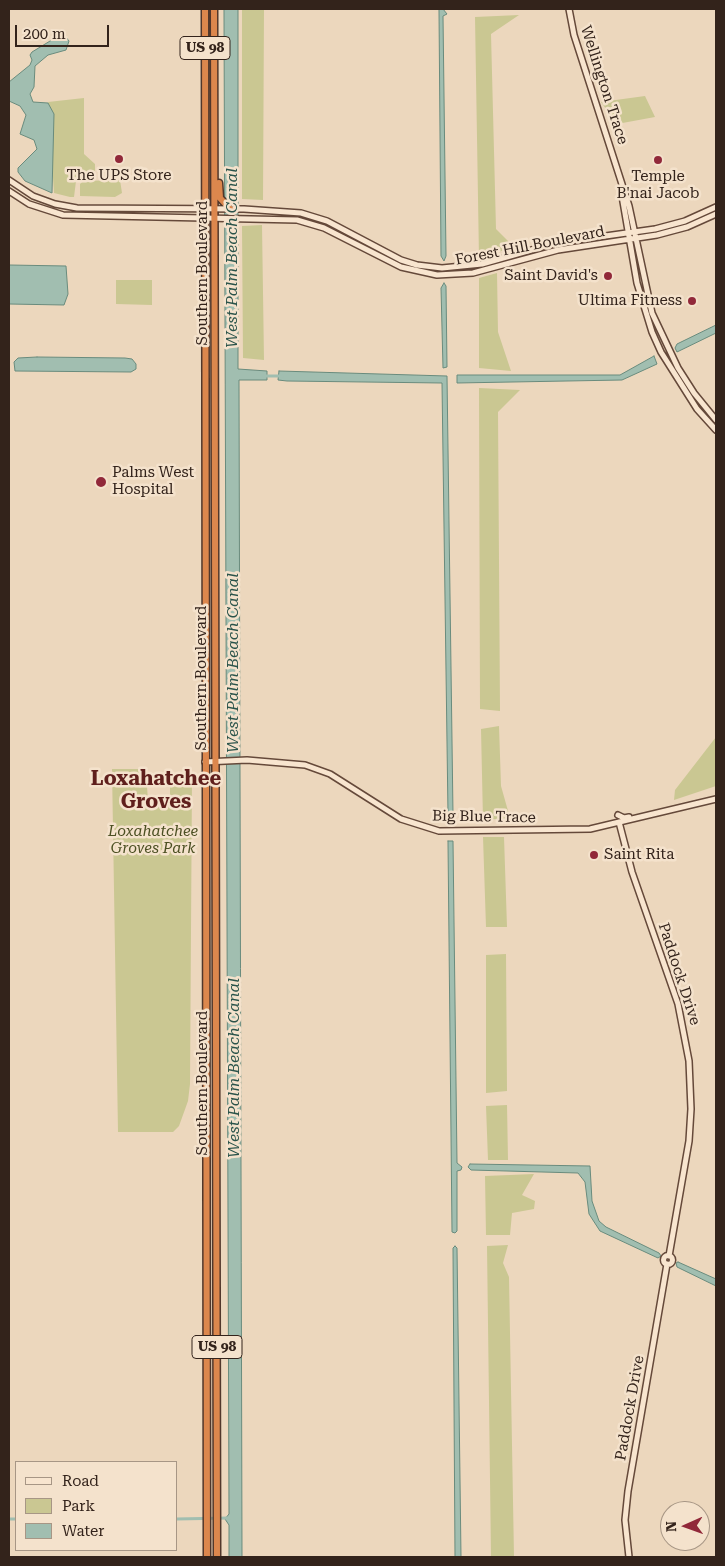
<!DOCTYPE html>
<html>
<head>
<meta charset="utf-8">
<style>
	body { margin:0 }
	#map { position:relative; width:725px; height:1566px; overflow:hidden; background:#ecd7bd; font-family:"Roboto Serif",serif }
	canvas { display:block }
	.frame { position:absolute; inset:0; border:10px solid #33231b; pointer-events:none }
	.legend { position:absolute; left:15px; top:1461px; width:162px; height:90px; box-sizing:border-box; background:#f4e2cc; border:1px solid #a79685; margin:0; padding:6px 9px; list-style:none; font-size:15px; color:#33231b }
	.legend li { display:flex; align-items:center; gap:10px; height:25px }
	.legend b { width:25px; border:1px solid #a79685 }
	.north { position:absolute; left:660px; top:1501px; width:50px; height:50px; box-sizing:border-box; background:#f4e2cc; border:1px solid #a79685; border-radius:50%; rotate:268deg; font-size:14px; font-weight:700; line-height:20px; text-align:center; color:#33231b }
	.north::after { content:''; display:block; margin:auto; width:18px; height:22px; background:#912839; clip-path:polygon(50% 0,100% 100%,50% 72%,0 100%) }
	.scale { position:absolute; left:15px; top:25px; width:94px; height:22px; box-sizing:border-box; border:2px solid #33231b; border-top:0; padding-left:6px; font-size:15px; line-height:18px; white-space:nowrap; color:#33231b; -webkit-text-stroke:4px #f4e2cc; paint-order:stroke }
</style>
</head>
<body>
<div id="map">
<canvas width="725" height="1566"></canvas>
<div class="frame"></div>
<ul class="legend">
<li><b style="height:6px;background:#f8e5cf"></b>Road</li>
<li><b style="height:14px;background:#cac792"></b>Park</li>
<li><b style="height:14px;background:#a1beb0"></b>Water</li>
</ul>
<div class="north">N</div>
<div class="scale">200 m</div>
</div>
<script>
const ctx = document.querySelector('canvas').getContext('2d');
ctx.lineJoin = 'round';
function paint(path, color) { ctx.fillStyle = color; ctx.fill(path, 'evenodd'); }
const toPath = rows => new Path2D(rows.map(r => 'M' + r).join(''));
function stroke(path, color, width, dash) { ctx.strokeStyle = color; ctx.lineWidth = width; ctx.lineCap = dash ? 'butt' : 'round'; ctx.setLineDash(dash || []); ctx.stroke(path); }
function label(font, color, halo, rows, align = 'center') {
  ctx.font = font + ' "Roboto Serif",serif'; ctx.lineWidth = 5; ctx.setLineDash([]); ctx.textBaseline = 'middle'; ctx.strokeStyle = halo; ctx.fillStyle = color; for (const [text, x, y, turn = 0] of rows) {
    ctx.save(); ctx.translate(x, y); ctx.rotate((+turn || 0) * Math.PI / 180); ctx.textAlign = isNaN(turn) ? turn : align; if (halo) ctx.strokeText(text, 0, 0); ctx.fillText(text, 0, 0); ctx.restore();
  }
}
const green = toPath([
	[242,9,264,9,263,200,242,199],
	[519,15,491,34,496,229,514,247,479,258,475,17],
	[645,96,655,117,617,124,601,102],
	[84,98,84,154,95,164,95,171,93,174,79,177,76,181,74,197,70,197,54,193,48,102],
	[120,180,122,193,115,197,80,196,80,184,83,181],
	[262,225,264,360,243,358,242,226],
	[497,273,498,332,511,371,479,368,479,278],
	[116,280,152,280,152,305,116,304],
	[479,388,520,390,498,412,500,711,480,709],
	[499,726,501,786,510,818,483,820,481,729],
	[716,737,716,786,674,800,675,790],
	[112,769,140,769,139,785,147,786,148,801,170,802,170,779,192,777,190,1084,188,1101,179,1126,173,1132,118,1132],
	[483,837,504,837,507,927,486,927],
	[506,954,507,1091,486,1093,486,955],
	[507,1105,508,1160,488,1160,486,1106],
	[534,1174,522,1195,535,1201,534,1209,512,1213,510,1235,486,1235,485,1176],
	[508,1245,503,1263,509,1277,514,1557,491,1557,487,1246]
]);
const water = toPath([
	[224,9,238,9,238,369,267,371,267,380,239,380,242,1557,229,1557,229,1525,225,1519,229,1514,224,9],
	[439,9,443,9,447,14,443,16,446,256,444,261,441,256,439,9],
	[65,36,69,41,66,50,48,55,35,66,34,87,30,94,33,102,48,103,54,114,52,193,25,181,18,172,18,168,37,149,34,140,20,134,26,115,20,106,9,101,9,82,30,65,32,60,30,55,32,52,55,38,65,36],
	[9,265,66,266,68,294,64,305,9,304,9,265],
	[444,283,446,286,447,367,443,368,441,288,444,283],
	[716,325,716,333,677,352,675,348,677,344,716,325],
	[654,356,657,364,622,380,457,383,457,375,620,375,654,356],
	[37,357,125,358,132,359,136,364,136,369,131,372,15,371,14,362,18,358,37,357],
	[279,371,447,376,453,814,448,814,442,383,287,381,278,380,279,371],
	[448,841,453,841,457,1163,462,1167,461,1170,457,1171,457,1231,455,1233,452,1232,448,841],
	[470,1164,590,1166,592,1201,599,1221,606,1227,659,1253,661,1256,658,1258,600,1231,589,1214,585,1182,578,1173,471,1170,468,1167,470,1164],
	[455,1246,457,1248,461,1557,455,1557,453,1248,455,1246],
	[678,1262,716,1279,716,1286,677,1267,676,1263,678,1262]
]);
const canal = toPath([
	[264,376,282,376],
	[9,1519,16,1519],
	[176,1519,229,1518]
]);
const secondary = toPath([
	[569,9,574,35,629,206,652,313,678,368,694,393,716,420],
	[9,180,33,196,55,204,77,208,244,209,301,213,327,221,401,260,417,265,442,268,482,264,556,243,655,229,685,221,716,207],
	[621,190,637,283,652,332,661,352,697,409,716,430],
	[9,191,29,204,63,215,297,220,324,228,401,267,437,275,473,273,558,250,657,235,687,227,716,214],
	[205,762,247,760,305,765,330,774,401,819,439,831,590,829,716,799],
	[618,815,624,818,629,817],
	[619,822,632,872,678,1004,689,1061,691,1109,689,1141,669,1256],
	'663.5 1260a4.5 4.5 0 1 1 9 0a4.5 4.5 0 1 1-9 0Z',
	[629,1557,625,1520,628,1491,667,1264]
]);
const highway = toPath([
	[205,9,207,1557],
	[214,9,217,1557],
	[219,183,220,198,231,210]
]);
const markers = [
	[119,159,5,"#912839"],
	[658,160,5,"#912839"],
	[608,276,5,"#912839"],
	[692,301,5,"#912839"],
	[101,482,6,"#912839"],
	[594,855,5,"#912839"]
];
const shields = [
	[205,48,50],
	[217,1347,50]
];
const shieldNames = [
	["US 98",205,48],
	["US 98",217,1347]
];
const streetNames = [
	["Wellington Trace",604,85,72],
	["Forest Hill Boulevard",530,246,-11],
	["Southern Boulevard",203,273,-90],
	["Southern Boulevard",202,678,-90],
	["Big Blue Trace",484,817,1],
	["Paddock Drive",679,974,72],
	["Southern Boulevard",203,1083,-90],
	["Paddock Drive",630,1408,-80]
];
const poiNames = [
	["The UPS Store",119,176],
	["Temple",658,177],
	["B'nai Jacob",658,194],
	["Saint David's",598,276,"right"],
	["Ultima Fitness",682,301,"right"],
	["Palms West",112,473,"left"],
	["Hospital",112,490,"left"],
	["Saint Rita",604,855,"left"]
];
const parkNames = [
	["Loxahatchee",153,832],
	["Groves Park",153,849]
];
const waterNames = [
	["West Palm Beach Canal",232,258,-90],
	["West Palm Beach Canal",233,663,-90],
	["West Palm Beach Canal",234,1068,-90]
];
const districtNames = [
	["Loxahatchee",156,779],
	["Groves",156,802]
];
paint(green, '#cac792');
paint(water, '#a1beb0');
stroke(water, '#698b7d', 1);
stroke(canal, '#a1beb0', 3);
stroke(secondary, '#65493a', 8);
stroke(highway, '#51372b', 9);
stroke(secondary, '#f8e5cf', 5);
stroke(highway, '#dc874d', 6);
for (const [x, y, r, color] of markers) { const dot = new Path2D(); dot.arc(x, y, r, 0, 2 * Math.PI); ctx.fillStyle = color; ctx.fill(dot); stroke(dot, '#f4e2cc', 2); }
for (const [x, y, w] of shields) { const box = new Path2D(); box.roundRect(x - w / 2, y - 11.5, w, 23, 4); ctx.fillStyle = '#f4e2cc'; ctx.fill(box); stroke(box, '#33231b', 1); }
label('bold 14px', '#33231b', null, shieldNames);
label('15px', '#33231b', '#f4e2cc', streetNames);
label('15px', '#33231b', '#f4e2cc', poiNames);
label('italic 15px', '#4b4f22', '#f4e2cc', parkNames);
label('italic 16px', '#2a534a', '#f4e2cc', waterNames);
label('bold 20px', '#5f1f1c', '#f4e2cc', districtNames);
</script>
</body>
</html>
